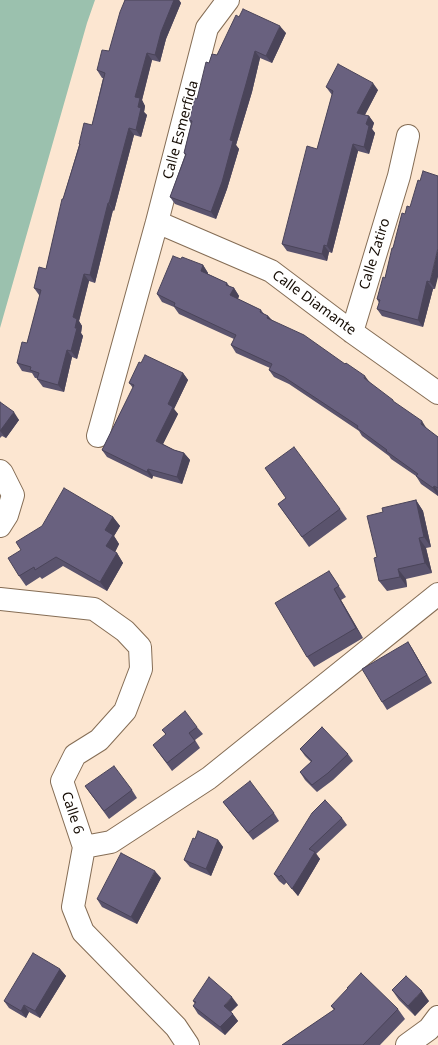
<!DOCTYPE html>
<html>
<head>
<meta charset="utf-8">
<style>
	body { margin:0 }
	canvas { display:block; background:#fce6d1 }
</style>
</head>
<body>
<canvas width="438" height="1045"></canvas>
<script>
const ctx = document.querySelector('canvas').getContext('2d');
ctx.lineJoin = 'round';
function paint(path, color) { ctx.fillStyle = color; ctx.fill(path, 'evenodd'); }
const toPath = rows => new Path2D(rows.map(r => 'M' + r).join(''));
function stroke(path, color, width, dash) { ctx.strokeStyle = color; ctx.lineWidth = width; ctx.lineCap = dash ? 'butt' : 'round'; ctx.setLineDash(dash || []); ctx.stroke(path); }
function label(font, color, halo, rows, align = 'center') {
  ctx.font = font + ' "Noto Sans",sans-serif'; ctx.lineWidth = 3; ctx.setLineDash([]); ctx.textBaseline = 'middle'; ctx.strokeStyle = halo; ctx.fillStyle = color; for (const [text, x, y, turn = 0] of rows) {
    ctx.save(); ctx.translate(x, y); ctx.rotate((+turn || 0) * Math.PI / 180); ctx.textAlign = isNaN(turn) ? turn : align; if (halo) ctx.strokeText(text, 0, 0); ctx.fillText(text, 0, 0); ctx.restore();
  }
}
const forest = toPath([
	[0,0,95,0,87,23,0,328]
]);
const minor = toPath([
	[157,222,271,271,352,332,438,393],
	[352,332,399,176,408,136],
	[98,436,157,222,207,28,228,0],
	[0,471,2,473,13,495,7,515,0,526],
	[0,599,94,609,125,631,140,647,141,669,125,711,99,740,75,755,62,781,84,847,73,907,83,932,176,1027,188,1045],
	[84,847,111,842,209,778,438,594],
	[407,1045,429,1029,438,1017]
]);
const wall = toPath([
	[125,0,179,0,181,3,166,39,160,62,152,60,142,100,145,106,144,112,147,115,141,137,134,135,114,211,113,210,95,283,89,281,79,321,82,326,81,333,83,336,77,359,72,357,64,392,43,387,37,379,38,378,35,378,32,373,22,371,17,363,27,343,40,296,39,295,34,288,46,269,63,199,79,145,79,144,92,125,103,78,102,78,97,70,109,51],
	[239,17,286,33,272,63,260,58,252,92,236,145,239,149,227,189,216,219,175,204,170,197,185,155,184,153,191,124,189,120,197,99,209,63,217,55],
	[326,87,378,90,365,115,369,116,374,123,372,129,375,133,369,154,358,151,332,253,329,252,327,261,287,251,282,244,317,149,332,95],
	[405,214,435,289,433,289,423,327,382,316,377,309,379,303,377,299,385,278,393,248],
	[181,259,203,265,208,273,208,274,227,283,230,287,234,288,239,296,238,299,261,310,264,314,268,316,272,320,370,383,395,403,427,429,438,437,438,496,421,484,416,476,391,459,389,456,362,436,359,431,289,384,274,377,269,370,270,368,236,353,231,345,234,339,179,314,174,307,162,302,157,294],
	[141,363,183,373,188,380,174,409,178,414,163,444,174,450,184,453,190,460,182,484,153,476,152,479,107,457,102,450,133,388,129,383],
	[0,402,19,420,6,438,2,436,0,438],
	[286,498,340,509,347,519,309,547,278,504],
	[416,500,423,511,431,547,426,548,432,573,406,579,407,587,387,591,379,581,383,512],
	[113,517,120,526,114,536,119,544,115,552,117,553,123,563,107,591,63,566,42,579,40,577,26,586,19,576,21,550],
	[329,571,346,597,341,600,363,638,314,667,307,657],
	[408,642,413,650,432,683,387,710,382,702],
	[197,727,203,734,195,740,200,748,172,771,153,745,166,735,162,730],
	[300,749,348,754,353,761,333,780,317,792,305,780,300,772,311,762,305,756],
	[85,786,132,790,137,798,109,819],
	[223,802,274,813,279,821,253,840],
	[342,818,347,825,316,854,320,859,298,896,287,882,284,885,279,881,274,874],
	[195,839,218,840,223,847,211,876,190,867,184,860],
	[161,878,137,924,102,907,97,899],
	[60,969,66,976,40,1018,29,1012,26,1018,9,1008,4,1001],
	[392,990,429,1001,415,1016,399,1000],
	[193,1001,238,1005,231,1012,238,1021,225,1035,198,1014,193,1006,195,1004],
	[331,1006,398,1009,405,1019,380,1045,282,1045,334,1010]
]);
const shadedWall = toPath([
	[174,0,179,0,181,3,166,39,160,62,155,55,161,32],
	[280,26,286,33,272,63,266,56],
	[255,51,260,58,252,92,236,145,239,149,227,189,216,219,211,212,230,140],
	[147,53,152,60,142,100,145,106,144,112,147,115,141,137,136,130,138,107,135,97],
	[373,83,378,90,362,120,357,113],
	[369,116,374,123,372,129,375,133,369,154,364,147,366,124],
	[129,128,134,135,114,211,109,203],
	[353,144,358,151,332,253,327,246],
	[108,203,113,210,95,283,90,275],
	[324,245,329,252,327,261,322,254],
	[438,248,438,277,435,289,430,282],
	[203,265,208,273,206,278,201,271],
	[84,274,89,281,79,321,82,326,81,333,83,336,77,359,71,351,75,328,73,317],
	[427,281,433,289,423,327,418,320],
	[234,288,239,296,236,303,230,295],
	[268,316,274,323,267,318],
	[67,350,72,357,64,392,58,385],
	[183,373,188,380,174,409,178,414,161,448,156,441,168,404],
	[365,376,371,384,364,378],
	[14,412,19,420,6,438,0,431],
	[422,421,427,429,421,424],
	[184,453,190,460,182,484,177,477],
	[148,469,153,476,152,479,147,472],
	[434,486,438,491,438,496,433,488],
	[416,500,423,511,431,547,424,537],
	[113,517,120,526,114,536,119,544,113,556,106,546,105,530],
	[419,538,426,548,432,573,425,563],
	[117,553,123,563,107,591,100,582],
	[398,569,406,579,407,587,400,577],
	[334,589,341,600,363,638,356,628],
	[408,642,413,650,432,683,427,675],
	[218,840,223,847,211,876,206,869],
	[315,852,320,859,298,896,292,889],
	[155,871,161,878,137,924,131,917],
	[60,969,66,976,40,1018,35,1011],
	[422,991,429,1001,415,1016,408,1006],
	[232,997,238,1005,229,1013,224,1006],
	[24,1005,29,1012,26,1018,21,1011],
	[233,1014,238,1021,225,1035,220,1027]
]);
const building = toPath([
	[125,0,174,0,161,32,155,55,147,53,135,97,140,98,138,107,141,108,136,130,129,128,109,203,108,203,90,275,84,274,73,317,77,319,75,328,77,328,71,351,67,350,58,385,37,379,39,373,30,370,31,367,17,363,22,342,27,343,41,290,34,288,39,267,46,269,62,199,63,199,80,144,79,144,84,123,92,125,105,73,97,70,102,50,109,51,120,12,125,0],
	[243,9,280,26,266,56,255,51,246,84,230,140,233,141,222,182,211,212,170,197,186,154,184,153,192,121,189,120,195,98,197,99,206,62,209,63,212,54,217,55,236,15,239,17,243,9],
	[338,64,373,83,357,113,369,116,366,124,369,126,364,147,353,144,327,246,324,245,322,254,282,244,307,146,317,149,333,91,326,87,338,64],
	[423,171,438,176,438,248,430,282,427,281,418,320,377,309,380,300,377,299,383,277,385,278,392,248,393,248,402,213,405,214,407,206,410,207,418,180,420,181,423,171],
	[173,256,181,259,182,257,203,265,201,271,227,283,226,285,234,288,230,295,261,310,260,312,268,316,267,318,304,335,345,364,346,363,365,376,364,378,393,400,393,401,422,421,421,424,438,437,438,488,434,486,433,488,416,476,418,474,386,451,387,450,357,428,358,426,284,377,269,370,272,364,231,345,236,335,174,306,175,303,157,294,173,256],
	[145,355,183,373,168,404,173,407,156,441,174,450,184,453,177,477,148,469,147,472,102,450,134,385,129,383,139,362,141,363,145,355],
	[0,402,14,412,0,431,0,402],
	[294,447,340,509,302,537,278,504,286,498,265,468,294,447],
	[64,488,113,517,105,530,113,535,106,546,117,553,100,582,56,557,35,570,34,567,19,576,8,558,21,550,16,542,42,526,64,488],
	[416,500,424,537,419,538,425,563,398,569,400,577,379,581,374,558,377,557,367,516,383,512,382,508,416,500],
	[329,571,339,586,334,589,356,628,307,657,275,603,329,571],
	[408,642,427,675,382,702,362,669,408,642],
	[185,711,197,727,189,733,195,741,167,763,153,745,166,734,162,730,185,711],
	[322,727,348,754,328,773,312,785,300,772,312,761,300,749,322,727],
	[114,766,132,790,104,811,85,786,114,766],
	[250,781,274,813,248,833,223,802,250,781],
	[325,800,342,818,309,849,315,852,292,889,281,875,279,877,274,874,312,813,325,800],
	[198,831,218,840,206,869,184,860,193,838,195,839,198,831],
	[121,853,155,871,131,917,97,899,121,853],
	[33,953,60,969,35,1011,24,1005,21,1011,4,1001,33,953],
	[361,973,398,1009,363,1045,282,1045,335,1009,331,1006,348,988,347,988,361,973],
	[406,976,422,991,408,1006,392,990,406,976],
	[209,977,232,997,224,1006,233,1014,220,1027,193,1006,196,1002,193,1001,209,977]
]);
const streetNames = [
	["Calle Esmerfida",181,130,-75],
	["Calle Zatiro",375,254,-73],
	["Calle Diamante",314,303,36],
	["Calle 6",72,813,72]
];
paint(forest, '#9bc1ae');
stroke(minor, '#856d55', 24);
stroke(minor, '#fff', 22);
paint(wall, '#5a536d');
paint(shadedWall, '#4a4459');
paint(building, '#69617f');
stroke(building, '#4a4459', 1);
label('14px', '#150c04', '#fff', streetNames);
</script>
</body>
</html>
